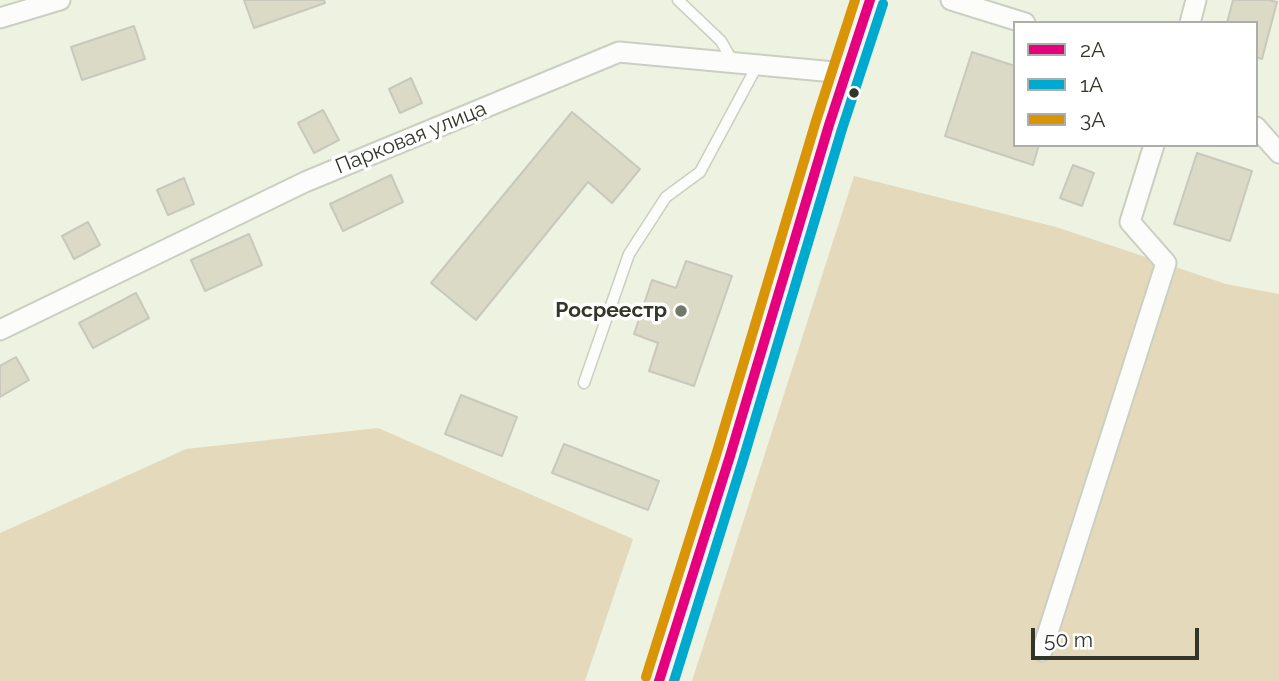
<!DOCTYPE html>
<html>
<head>
<meta charset="utf-8">
<style>
	body { margin:0 }
	#map { position:relative; width:1279px; height:681px; overflow:hidden; background:#edf2e1; font-family:Raleway,sans-serif }
	canvas { display:block }
	.legend { position:absolute; left:1013px; top:21px; width:245px; height:126px; box-sizing:border-box; background:#fff; border:2px solid #adaea9; margin:0; padding:9px 12px; list-style:none; font-size:21px; color:#323529 }
	.legend li { display:flex; align-items:center; gap:14px; height:35px }
	.legend b { width:35px; border:2px solid #adaea9 }
	.scale { position:absolute; left:1031px; top:628px; width:168px; height:32px; box-sizing:border-box; border:4px solid #323529; border-top:0; padding-left:9px; font-size:21px; line-height:24px; white-space:nowrap; color:#323529; -webkit-text-stroke:5px #fff; paint-order:stroke }
</style>
</head>
<body>
<div id="map">
<canvas width="1279" height="681"></canvas>
<ul class="legend">
<li><b style="height:9px;background:#e5007d"></b>2А</li>
<li><b style="height:9px;background:#00a9ce"></b>1А</li>
<li><b style="height:9px;background:#d99506"></b>3А</li>
</ul>
<div class="scale">50 m</div>
</div>
<script>
const ctx = document.querySelector('canvas').getContext('2d');
ctx.lineJoin = 'round';
function paint(path, color) { ctx.fillStyle = color; ctx.fill(path, 'evenodd'); }
const toPath = rows => new Path2D(rows.map(r => 'M' + r).join(''));
function stroke(path, color, width, dash) { ctx.strokeStyle = color; ctx.lineWidth = width; ctx.lineCap = dash ? 'butt' : 'round'; ctx.setLineDash(dash || []); ctx.stroke(path); }
function label(font, color, halo, rows, align = 'center') {
  ctx.font = font + ' Raleway,sans-serif'; ctx.lineWidth = 7; ctx.setLineDash([]); ctx.textBaseline = 'middle'; ctx.strokeStyle = halo; ctx.fillStyle = color; for (const [text, x, y, turn = 0] of rows) {
    ctx.save(); ctx.translate(x, y); ctx.rotate((+turn || 0) * Math.PI / 180); ctx.textAlign = isNaN(turn) ? turn : align; if (halo) ctx.strokeText(text, 0, 0); ctx.fillText(text, 0, 0); ctx.restore();
  }
}
const green = toPath([
	[854,176,1056,227,1226,284,1279,294,1279,681,692,681],
	[378,428,633,539,585,681,0,681,0,533,186,449]
]);
const building = toPath([
	[244,0,324,0,325,3,254,28,244,0],
	[1233,0,1269,0,1277,2,1262,59,1256,57,1256,23,1227,23,1233,0],
	[134,26,145,59,82,80,71,47,134,26],
	[972,52,1015,66,1015,145,1039,145,1033,165,945,136,972,52],
	[411,78,422,103,400,113,389,89,411,78],
	[323,110,339,140,314,153,298,123,323,110],
	[572,112,640,169,612,203,588,182,476,320,431,283,572,112],
	[1197,153,1252,171,1230,241,1174,224,1197,153],
	[1073,165,1094,173,1082,206,1060,198,1073,165],
	[391,175,403,202,343,231,330,204,391,175],
	[184,178,194,204,168,215,157,190,184,178],
	[88,222,100,245,74,259,62,236,88,222],
	[249,234,262,265,205,291,191,260,249,234],
	[686,261,732,276,694,386,649,371,658,343,634,334,652,280,676,288,686,261],
	[136,293,149,318,93,348,79,323,136,293],
	[16,357,29,380,0,397,0,366,16,357],
	[461,395,517,417,502,456,445,434,461,395],
	[564,444,659,481,648,510,552,473,564,444]
]);
const service = toPath([
	[678,0,721,41,733,62],
	[584,383,629,254,666,197,700,172,758,64]
]);
const minor = toPath([
	[951,0,1025,23],
	[0,18,60,0],
	[1190,23,1196,0],
	[1256,127,1279,153],
	[0,330,305,182,619,52,845,73],
	[1042,651,1166,263,1130,222,1154,145]
]);
const secondary = toPath([
	[659,681,730,456,829,125,870,0]
]);
const bus1 = toPath([
	[659,681,730,456,829,125,870,0]
]);
const bus2 = toPath([
	[674,681,743,460,842,129,883,4]
]);
const bus3 = toPath([
	[646,677,717,452,816,121,855,0]
]);
const markers = [
	[854,93,6,"#323529"],
	[681,311,7,"#737769"]
];
const streetNames = [
	["Парковая улица",411,138,-22]
];
const poiNames = [
	["Росреестр",667,311]
];
paint(green, '#e5d9bc');
paint(building, '#dadac6');
stroke(building, '#c8c9bc', 2);
stroke(service, '#cbcfc1', 13);
stroke(minor, '#cbcfc1', 23);
stroke(secondary, '#cbcfc1', 32);
stroke(service, '#fcfdfa', 10);
stroke(minor, '#fcfdfa', 19);
stroke(secondary, '#f3f6f0', 28);
stroke(bus1, '#e5007d', 10);
stroke(bus2, '#00a9ce', 10);
stroke(bus3, '#d99506', 10);
for (const [x, y, r, color] of markers) { const dot = new Path2D(); dot.arc(x, y, r, 0, 2 * Math.PI); ctx.fillStyle = color; ctx.fill(dot); stroke(dot, '#fff', 2.5); }
label('21px', '#323529', '#fff', streetNames);
label('bold 21px', '#323529', '#fff', poiNames, 'right');
</script>
</body>
</html>
